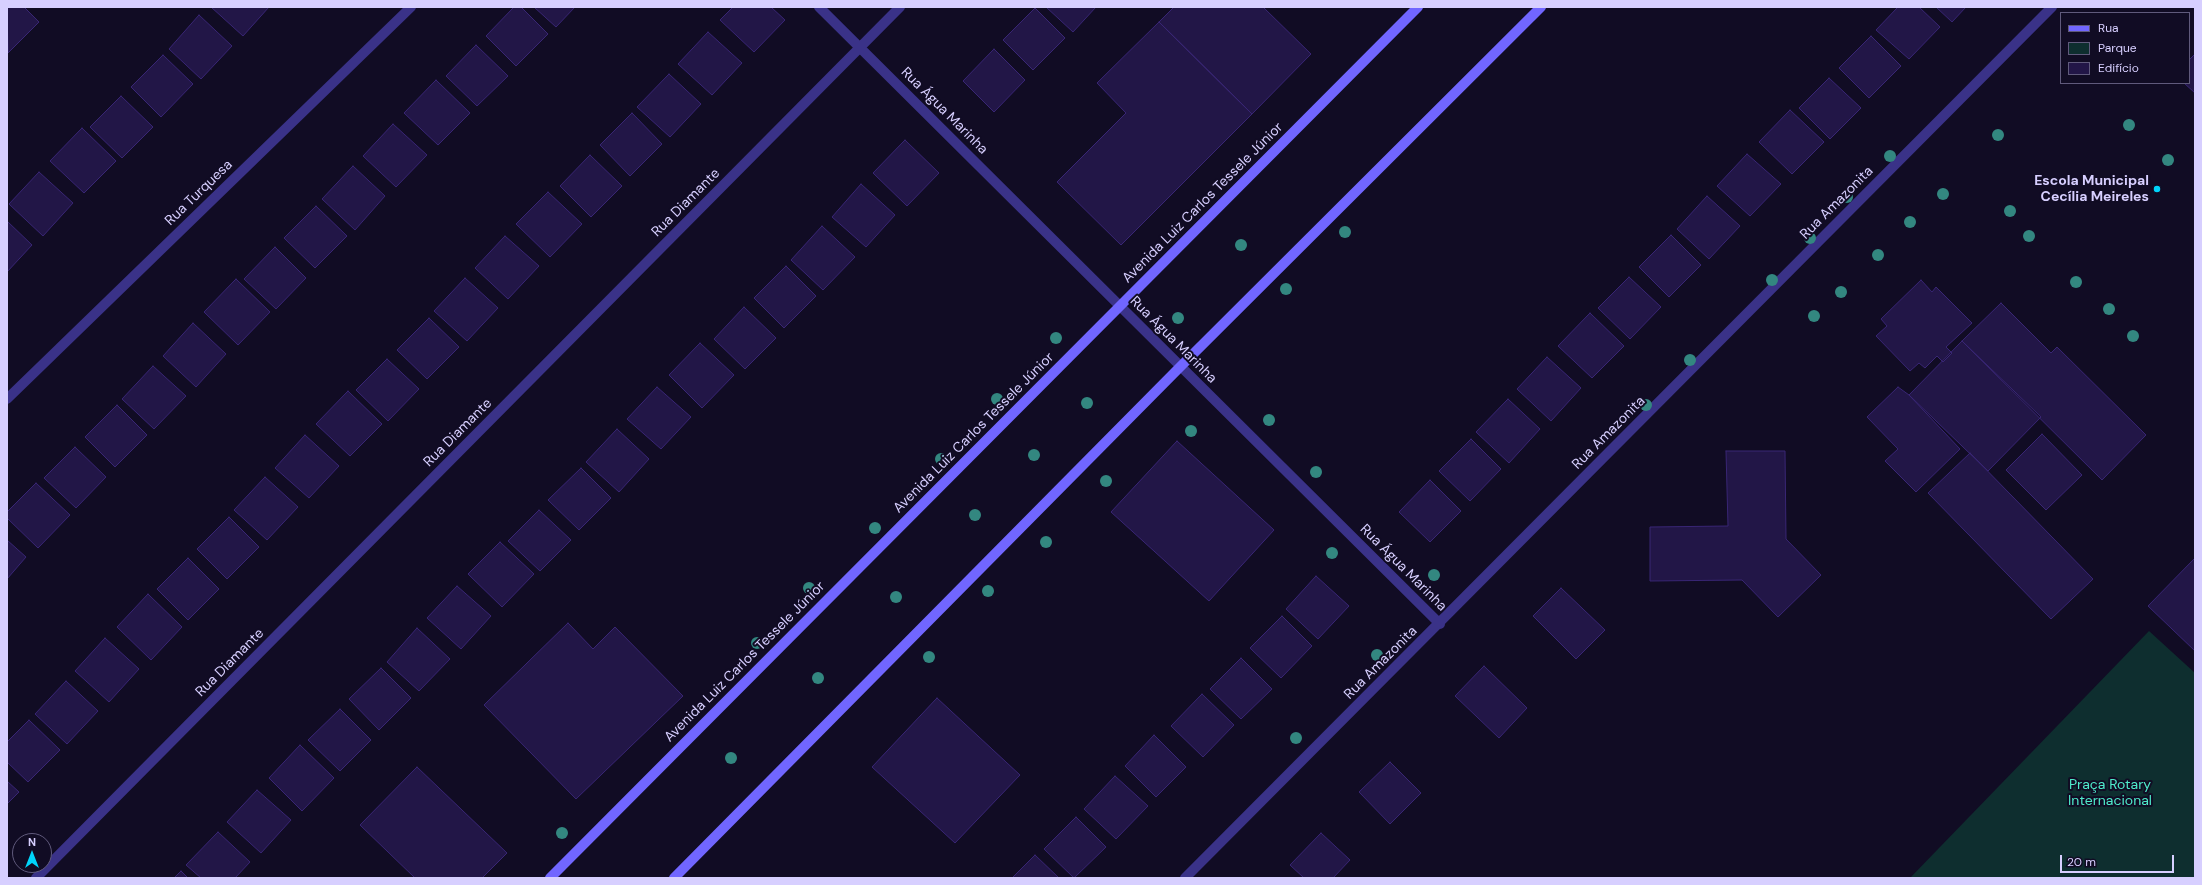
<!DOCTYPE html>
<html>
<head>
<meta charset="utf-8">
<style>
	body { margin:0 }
	#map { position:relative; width:2202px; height:885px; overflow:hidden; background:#110c24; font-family:"DM Sans",sans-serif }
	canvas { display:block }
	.frame { position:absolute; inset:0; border:8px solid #d7cfff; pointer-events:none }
	.legend { position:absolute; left:2060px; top:12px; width:130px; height:72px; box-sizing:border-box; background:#110c24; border:1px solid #605a7c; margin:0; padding:5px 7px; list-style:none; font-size:12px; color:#d7cfff }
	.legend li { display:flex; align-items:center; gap:8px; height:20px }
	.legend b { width:20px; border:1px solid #605a7c }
	.north { position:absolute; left:12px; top:833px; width:40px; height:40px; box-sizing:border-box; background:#110c24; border:1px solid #605a7c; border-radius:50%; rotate:0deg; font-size:11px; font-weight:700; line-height:16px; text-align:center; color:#d7cfff }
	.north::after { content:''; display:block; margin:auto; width:14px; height:18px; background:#00d4fa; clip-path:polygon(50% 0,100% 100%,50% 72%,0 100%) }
	.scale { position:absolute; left:2060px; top:855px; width:114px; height:18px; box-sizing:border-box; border:2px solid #d7cfff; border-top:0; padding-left:5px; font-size:12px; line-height:14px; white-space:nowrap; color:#d7cfff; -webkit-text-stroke:3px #110c24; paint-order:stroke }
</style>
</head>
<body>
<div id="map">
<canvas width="2202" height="885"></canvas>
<div class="frame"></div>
<ul class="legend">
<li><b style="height:5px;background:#7166ff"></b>Rua</li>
<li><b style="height:11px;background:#0e2e2f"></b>Parque</li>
<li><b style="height:11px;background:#221647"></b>Edifício</li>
</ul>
<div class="north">N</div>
<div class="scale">20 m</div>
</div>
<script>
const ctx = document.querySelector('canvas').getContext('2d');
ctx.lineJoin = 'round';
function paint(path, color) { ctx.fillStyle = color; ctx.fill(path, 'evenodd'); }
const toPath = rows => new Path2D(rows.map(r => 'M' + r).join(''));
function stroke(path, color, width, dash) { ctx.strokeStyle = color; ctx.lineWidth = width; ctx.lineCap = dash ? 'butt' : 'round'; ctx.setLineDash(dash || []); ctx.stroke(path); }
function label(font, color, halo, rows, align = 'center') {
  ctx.font = font + ' "DM Sans",sans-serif'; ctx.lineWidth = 4; ctx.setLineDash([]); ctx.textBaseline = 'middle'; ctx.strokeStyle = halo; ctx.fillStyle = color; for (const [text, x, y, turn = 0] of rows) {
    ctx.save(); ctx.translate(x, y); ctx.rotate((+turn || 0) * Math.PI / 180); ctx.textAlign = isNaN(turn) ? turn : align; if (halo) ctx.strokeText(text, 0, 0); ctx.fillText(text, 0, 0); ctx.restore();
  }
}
const green = toPath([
	[2149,631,2195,673,2195,878,1910,878]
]);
const building = toPath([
	[7,7,24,7,39,22,8,53,7,7],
	[211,7,269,7,243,36,211,7],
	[514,7,521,7,548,34,516,66,486,36,514,7],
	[534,7,575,7,556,27,534,7],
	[733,7,771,7,785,20,754,52,720,20,733,7],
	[1046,7,1096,7,1073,32,1046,7],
	[1174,7,1263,7,1311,54,1252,114,1159,22,1174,7],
	[1898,7,1919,7,1940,27,1909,59,1876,30,1898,7],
	[1936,7,1966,7,1952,22,1936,7],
	[1035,8,1065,38,1033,70,1003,40,1035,8],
	[199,15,232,46,201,79,169,49,199,15],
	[1159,22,1252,114,1121,245,1057,182,1126,113,1097,83,1159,22],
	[708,32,742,63,712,95,678,64,708,32],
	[1871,36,1901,66,1869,98,1839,68,1871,36],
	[476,45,508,76,477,106,446,76,476,45],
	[994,49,1025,80,994,112,963,81,994,49],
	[2195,54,2195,93,2184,83,2189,83,2189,60,2195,54],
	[163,55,193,84,161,117,131,87,163,55],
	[669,74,701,104,670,137,637,107,669,74],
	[1829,78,1861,108,1830,139,1799,108,1829,78],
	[436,80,470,113,438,145,404,113,436,80],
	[121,96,153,127,122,158,90,127,121,96],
	[1790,110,1824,142,1792,174,1759,142,1790,110],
	[632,113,662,144,630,176,600,145,632,113],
	[393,124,427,155,396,187,363,156,393,124],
	[82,128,116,161,84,193,50,161,82,128],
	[905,140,939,173,907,206,873,173,905,140],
	[1747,154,1781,184,1750,216,1717,186,1747,154],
	[590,155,622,186,591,217,560,186,590,155],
	[353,166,385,196,355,230,322,199,353,166],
	[39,172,73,203,43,236,9,204,39,172],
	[861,184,895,215,866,247,832,217,861,184],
	[548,192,582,224,550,257,516,224,548,192],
	[1707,196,1740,226,1709,259,1677,229,1707,196],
	[316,206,347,236,315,268,284,238,316,206],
	[7,221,32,245,7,272,7,221],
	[822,226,855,257,823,290,791,260,822,226],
	[1671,235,1701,265,1669,297,1639,267,1671,235],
	[505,236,539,266,508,299,475,268,505,236],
	[275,247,306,278,276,309,244,279,275,247],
	[786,266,816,296,784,328,754,298,786,266],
	[1629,277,1661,307,1630,339,1598,308,1629,277],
	[465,278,498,308,467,341,434,311,465,278],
	[236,279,270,312,238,345,204,312,236,279],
	[1921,280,1932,292,1936,287,1972,323,1946,347,1952,353,1943,362,1937,356,1925,368,1919,363,1910,371,1876,336,1887,326,1881,319,1921,280],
	[2001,303,2051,353,2057,347,2146,435,2102,480,1962,341,2001,303],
	[744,307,776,338,745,369,714,339,744,307],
	[1590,313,1624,346,1592,378,1558,346,1590,313],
	[429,318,459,347,427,379,397,350,429,318],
	[193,323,226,354,196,387,163,356,193,323],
	[1962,341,2041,417,1988,471,1909,395,1962,341],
	[700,343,734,375,702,408,669,375,700,343],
	[1547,357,1581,388,1551,421,1517,389,1547,357],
	[387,359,419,389,388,421,356,390,387,359],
	[153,366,186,396,154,429,122,399,153,366],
	[657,387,691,417,661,449,627,419,657,387],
	[1898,387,1909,395,1960,449,1916,492,1885,461,1898,449,1867,417,1898,387],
	[348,391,382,424,350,456,316,424,348,391],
	[1508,399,1540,429,1509,463,1476,432,1508,399],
	[117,405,147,435,115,467,85,437,117,405],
	[617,429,649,459,619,492,586,462,617,429],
	[2042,434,2082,475,2046,510,2006,470,2042,434],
	[305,435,339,466,309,498,275,468,305,435],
	[1471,439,1501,469,1470,501,1439,471,1471,439],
	[1177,441,1274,530,1209,601,1111,512,1177,441],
	[75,447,106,477,76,508,44,478,75,447],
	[1726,451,1785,451,1786,539,1821,575,1778,617,1742,580,1650,581,1650,527,1728,526,1726,451],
	[1970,453,2093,579,2051,619,1928,493,1970,453],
	[581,468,611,498,579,530,548,500,581,468],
	[265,477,298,507,267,540,234,510,265,477],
	[1430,480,1461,511,1430,542,1399,512,1430,480],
	[36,483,70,515,38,548,7,518,7,512,36,483],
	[539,510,571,540,540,571,508,541,539,510],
	[229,517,259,547,227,579,197,549,229,517],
	[7,540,26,557,7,579,7,540],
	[500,542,534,574,502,607,468,574,500,542],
	[188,558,219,589,188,620,157,589,188,558],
	[2195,558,2195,651,2148,606,2195,558],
	[1316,576,1349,606,1318,639,1286,609,1316,576],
	[457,586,491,616,461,649,427,618,457,586],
	[1561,588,1605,630,1576,659,1533,616,1561,588],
	[148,594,182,627,151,660,117,627,148,594],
	[1282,616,1312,646,1281,678,1250,648,1282,616],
	[568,623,593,649,615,627,683,696,576,799,484,705,568,623],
	[417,628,450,659,419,691,387,662,417,628],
	[105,638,139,669,109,702,75,671,105,638],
	[1241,658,1272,689,1241,719,1210,689,1241,658],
	[1484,666,1527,708,1499,738,1455,696,1484,666],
	[381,668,411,698,379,730,349,699,381,668],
	[66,681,98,711,67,744,35,714,66,681],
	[1202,694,1234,725,1203,757,1171,726,1202,694],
	[937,698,1020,775,955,843,872,767,937,698],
	[340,709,371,740,340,771,308,740,340,709],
	[29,720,60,750,28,782,7,762,7,742,29,720],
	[1154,735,1186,767,1156,797,1125,766,1154,735],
	[300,745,334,778,302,811,269,778,300,745],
	[1390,762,1421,793,1390,824,1359,792,1390,762],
	[417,767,507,853,482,878,415,878,360,825,417,767],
	[1115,776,1148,806,1116,839,1084,809,1115,776],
	[7,781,19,792,7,804,7,781],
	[257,790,291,820,261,853,227,822,257,790],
	[1076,817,1106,847,1074,878,1044,849,1076,817],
	[218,832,250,862,235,878,201,878,186,865,218,832],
	[1321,833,1350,860,1333,878,1304,878,1290,865,1321,833],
	[1035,855,1059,878,1012,878,1035,855],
	[181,871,188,878,174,878,181,871]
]);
const street = toPath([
	[819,7,1440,624],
	[7,399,411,7],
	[36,878,900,7],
	[1185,878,2052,7]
]);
const secondary = toPath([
	[550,878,1418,7],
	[674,878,1180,367,1541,7]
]);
const trees = [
	[2129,125],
	[1998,135],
	[1890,156],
	[2168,160],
	[1943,194],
	[1847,197],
	[2010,211],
	[1910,222],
	[1345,232],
	[2029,236],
	[1810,238],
	[1241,245],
	[1878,255],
	[1772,280],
	[2076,282],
	[1286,289],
	[1841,292],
	[2109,309],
	[1814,316],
	[1178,318],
	[2133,336],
	[1056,338],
	[1690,360],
	[997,399],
	[1087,403],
	[1646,405],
	[1269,420],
	[1191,431],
	[1034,455],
	[941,459],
	[1316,472],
	[1106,481],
	[975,515],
	[875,528],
	[1046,542],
	[1332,553],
	[1434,575],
	[809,588],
	[988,591],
	[896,597],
	[757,643],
	[1377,655],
	[929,657],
	[818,678],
	[1296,738],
	[731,758],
	[562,833]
];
const markers = [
	[2157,189,4,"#00d4fa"]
];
const streetNames = [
	["Rua Água Marinha",944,111,45],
	["Rua Turquesa",199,193,-44],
	["Rua Diamante",686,203,-45],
	["Avenida Luiz Carlos Tessele Júnior",1203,203,-45],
	["Rua Amazonita",1837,203,-45],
	["Rua Água Marinha",1173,340,45],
	["Rua Diamante",458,433,-45],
	["Avenida Luiz Carlos Tessele Júnior",974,433,-45],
	["Rua Amazonita",1609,433,-45],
	["Rua Água Marinha",1403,568,45],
	["Avenida Luiz Carlos Tessele Júnior",745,662,-45],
	["Rua Diamante",230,663,-45],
	["Rua Amazonita",1381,663,-45]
];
const poiNames = [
	["Escola Municipal",2149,181],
	["Cecília Meireles",2149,197]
];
const parkNames = [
	["Praça Rotary",2110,785],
	["Internacional",2110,801]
];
paint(green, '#0e2e2f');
paint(building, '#221647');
stroke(building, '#392675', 1);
stroke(street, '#3a3288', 10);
stroke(secondary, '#7166ff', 10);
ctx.fillStyle = '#338780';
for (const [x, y] of trees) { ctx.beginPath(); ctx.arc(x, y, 6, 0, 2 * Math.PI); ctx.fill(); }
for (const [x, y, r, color] of markers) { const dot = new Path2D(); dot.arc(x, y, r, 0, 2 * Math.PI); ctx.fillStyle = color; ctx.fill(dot); stroke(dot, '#110c24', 1.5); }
label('14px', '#d7cfff', '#110c24', streetNames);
label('bold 14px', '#d7cfff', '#110c24', poiNames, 'right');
label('14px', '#4febcb', '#110c24', parkNames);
</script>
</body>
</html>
